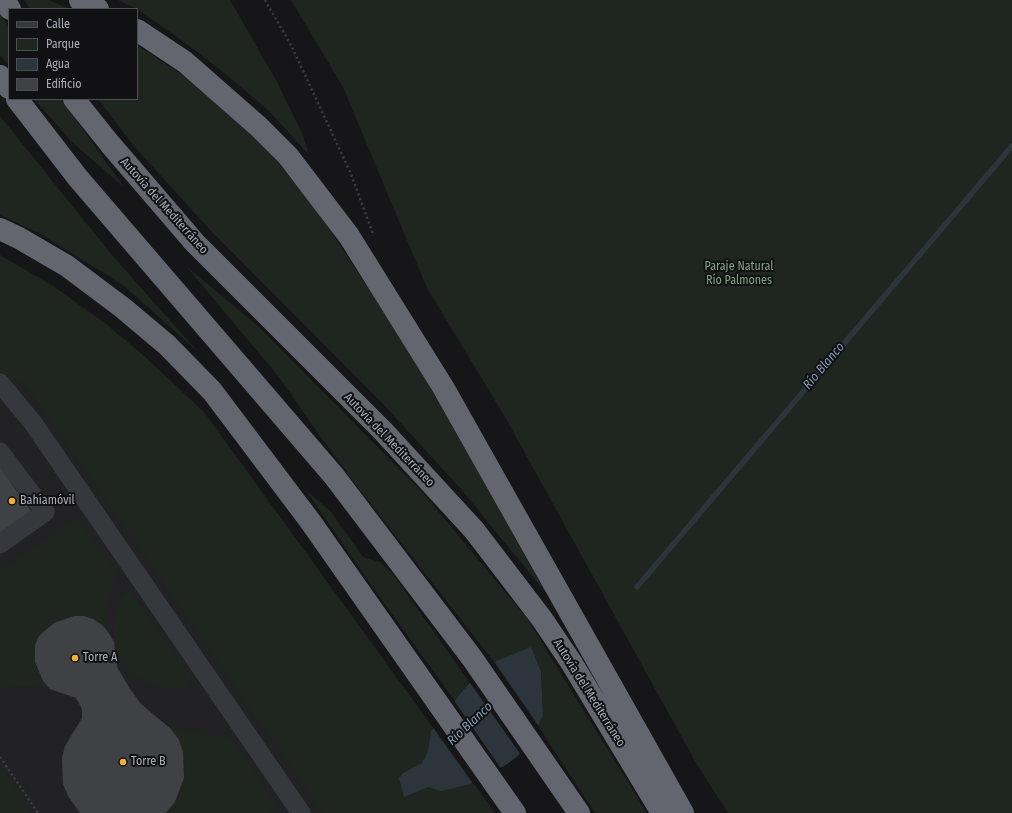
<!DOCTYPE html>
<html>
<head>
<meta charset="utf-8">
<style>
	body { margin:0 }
	#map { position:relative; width:1012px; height:813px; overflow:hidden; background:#161618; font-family:"Fira Sans Condensed",sans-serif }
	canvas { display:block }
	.legend { position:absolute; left:8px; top:8px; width:130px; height:92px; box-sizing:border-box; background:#111113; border:1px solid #4d4f55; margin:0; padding:5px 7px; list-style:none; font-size:12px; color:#a8adb8 }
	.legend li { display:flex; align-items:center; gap:8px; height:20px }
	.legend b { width:20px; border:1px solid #4d4f55 }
</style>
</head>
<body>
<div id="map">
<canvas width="1012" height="813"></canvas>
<ul class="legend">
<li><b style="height:5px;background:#37383d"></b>Calle</li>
<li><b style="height:11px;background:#1e261f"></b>Parque</li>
<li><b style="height:11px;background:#2c353c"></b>Agua</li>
<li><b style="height:11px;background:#404145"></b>Edificio</li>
</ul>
</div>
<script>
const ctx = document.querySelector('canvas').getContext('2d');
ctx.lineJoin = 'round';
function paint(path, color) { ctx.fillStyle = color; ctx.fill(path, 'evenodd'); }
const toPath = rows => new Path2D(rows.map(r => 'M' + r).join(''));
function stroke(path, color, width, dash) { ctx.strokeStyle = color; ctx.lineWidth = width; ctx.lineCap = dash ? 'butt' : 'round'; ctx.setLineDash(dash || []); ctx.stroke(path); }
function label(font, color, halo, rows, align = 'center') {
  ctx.font = font + ' "Fira Sans Condensed",sans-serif'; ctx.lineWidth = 4; ctx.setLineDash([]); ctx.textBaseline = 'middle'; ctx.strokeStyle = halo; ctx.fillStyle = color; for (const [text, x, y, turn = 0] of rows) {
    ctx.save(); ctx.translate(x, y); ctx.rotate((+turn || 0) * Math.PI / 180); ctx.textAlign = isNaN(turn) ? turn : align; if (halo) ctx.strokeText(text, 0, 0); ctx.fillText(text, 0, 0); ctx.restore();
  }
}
const built = toPath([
	[53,286,106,324,178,398,455,813,0,813,0,289]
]);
const green = toPath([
	[24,0,49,0,69,9,30,9],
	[118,0,230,0,277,82,302,133,309,155,269,111,228,76,187,44,137,9],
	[291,0,1012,0,1012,813,728,813,696,763,505,417,427,288,343,87],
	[0,14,9,27,9,66,0,55],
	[137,45,196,84,251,131,312,203,388,318,447,415,546,593,460,488,385,406,211,231,134,146,98,99,137,99],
	[34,99,61,99,124,187,74,144],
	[0,116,112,255,197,351,123,285,39,233,0,215],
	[0,255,53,286,106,324,144,356,204,412,495,813,323,813,30,390,21,381,12,385,0,371],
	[186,266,258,326,423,493,526,617,647,813,595,813,538,726,543,716,541,671,531,648,494,662,356,485,317,432,279,377],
	[304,488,332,513,363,557,380,562,392,573,459,667,469,682,455,701,376,592],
	[76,517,117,574,108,602,106,630,93,619,84,616,74,616,54,623,39,636,35,645,35,662,38,672,50,689,44,686,29,686,0,688,0,571],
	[129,590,191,675,187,689,160,687,147,683,133,675,120,659,113,633,115,616,120,602],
	[163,720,184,731,231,738,278,808,269,813,166,813,175,802,181,791,184,778,185,765,179,740],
	[0,766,32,813,0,813]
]);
const water = toPath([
	[531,647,541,671,543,716,538,726,518,756,506,765,470,784,441,791,428,787,404,797,399,778,403,773,422,763,428,752,431,731,468,684,494,662]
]);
const pier = toPath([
	[493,660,540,728,521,755,468,680],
	[453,699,502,770,474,785,432,726]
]);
const stream = toPath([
	[637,587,1012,146]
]);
const building = toPath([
	[0,467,31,511,0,534],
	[74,616,84,616,93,619,102,625,108,632,114,642,117,667,130,689,141,704,171,729,179,740,183,752,184,778,175,802,166,813,80,813,68,796,63,784,62,758,65,746,82,718,82,709,76,698,50,689,43,681,35,662,35,645,39,636,54,623]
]);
const path = toPath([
	[265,0,292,47,351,174,373,234],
	[0,757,38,813]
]);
const minor = toPath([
	[0,383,33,423,301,813],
	[0,452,45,512,0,544]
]);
const highway = toPath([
	[4,0,10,9],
	[80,0,98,9],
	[137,30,185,62,259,127,288,156,349,236,443,387,683,813],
	[0,76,9,88],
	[17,99,78,178,334,476,472,658,579,813],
	[74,99,110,144,195,243,383,431,474,530,542,619,571,662,662,813],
	[0,229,19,238,67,266,123,308,167,345,212,391,310,521,515,813]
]);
const markers = [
	[12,501,4,"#f2b134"],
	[75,658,4,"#f2b134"],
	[123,762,4,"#f2b134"]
];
const streetNames = [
	["Autovía del Mediterráneo",164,206,48],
	["Autovía del Mediterráneo",389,440,46],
	["Autovía del Mediterráneo",589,693,58]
];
const parkNames = [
	["Paraje Natural",739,267],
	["Río Palmones",739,281]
];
const poiNames = [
	["Bahíamóvil",20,501],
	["Torre A",83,658],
	["Torre B",131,762]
];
const waterNames = [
	["Río Blanco",824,366,-50],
	["Río Blanco",470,724,-43]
];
paint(built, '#222225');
paint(green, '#1e261f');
paint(water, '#2c353c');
paint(pier, '#161618');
stroke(stream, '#2c353c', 5.5);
paint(building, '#404145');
stroke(path, '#3d3f44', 2.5, [2, 3]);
stroke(minor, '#37383d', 19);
stroke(highway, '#63666e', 22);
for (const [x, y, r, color] of markers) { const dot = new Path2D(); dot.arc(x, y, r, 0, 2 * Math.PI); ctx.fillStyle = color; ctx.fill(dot); stroke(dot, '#111113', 1.5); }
label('12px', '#a8adb8', '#111113', streetNames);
label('12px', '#7fa381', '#111113', parkNames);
label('12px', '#a8adb8', '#111113', poiNames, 'left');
label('italic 13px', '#7f9bb3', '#111113', waterNames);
</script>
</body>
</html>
